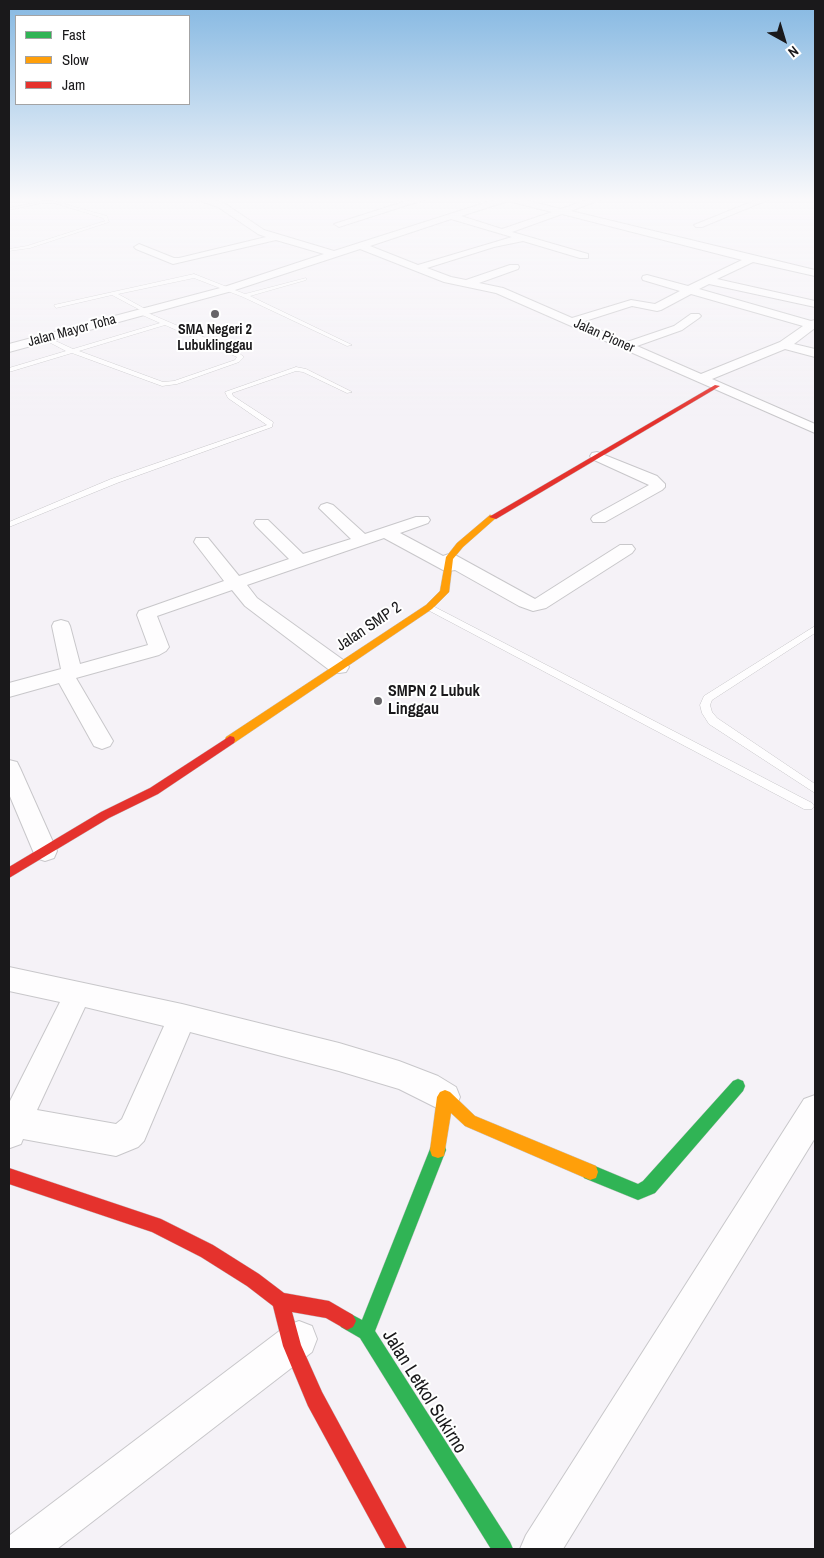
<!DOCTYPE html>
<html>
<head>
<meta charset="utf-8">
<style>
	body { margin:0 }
	#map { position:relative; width:824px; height:1558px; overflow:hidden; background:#f5f2f7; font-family:"Archivo Narrow",sans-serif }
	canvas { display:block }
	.frame { position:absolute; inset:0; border:10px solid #1a191b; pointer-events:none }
	.legend { position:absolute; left:15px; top:15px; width:175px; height:90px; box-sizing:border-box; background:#fff; border:1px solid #a3a3a4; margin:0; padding:6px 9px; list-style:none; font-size:15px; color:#1a191b }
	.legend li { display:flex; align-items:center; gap:10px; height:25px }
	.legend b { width:25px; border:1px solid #a3a3a4 }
	.north { position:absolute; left:759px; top:15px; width:50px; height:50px; -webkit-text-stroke:4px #fff; paint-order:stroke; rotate:141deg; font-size:14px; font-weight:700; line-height:20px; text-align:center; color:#1a191b }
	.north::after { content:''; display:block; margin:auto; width:18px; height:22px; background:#1a191b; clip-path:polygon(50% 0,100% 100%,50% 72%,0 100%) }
</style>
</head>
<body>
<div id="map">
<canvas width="824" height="1558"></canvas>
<div class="frame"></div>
<ul class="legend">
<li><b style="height:6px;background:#30b455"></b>Fast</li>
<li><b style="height:6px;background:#ff9f0a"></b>Slow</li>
<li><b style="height:6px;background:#e5322d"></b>Jam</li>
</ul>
<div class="north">N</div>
</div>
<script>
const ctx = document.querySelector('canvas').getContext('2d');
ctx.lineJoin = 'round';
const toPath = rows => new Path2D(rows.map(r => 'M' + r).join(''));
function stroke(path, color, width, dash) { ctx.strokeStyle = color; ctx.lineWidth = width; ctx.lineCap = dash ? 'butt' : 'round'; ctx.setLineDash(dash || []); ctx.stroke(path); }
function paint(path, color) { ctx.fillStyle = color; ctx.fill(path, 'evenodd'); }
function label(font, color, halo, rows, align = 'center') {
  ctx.font = font + ' "Archivo Narrow",sans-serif'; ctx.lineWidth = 4; ctx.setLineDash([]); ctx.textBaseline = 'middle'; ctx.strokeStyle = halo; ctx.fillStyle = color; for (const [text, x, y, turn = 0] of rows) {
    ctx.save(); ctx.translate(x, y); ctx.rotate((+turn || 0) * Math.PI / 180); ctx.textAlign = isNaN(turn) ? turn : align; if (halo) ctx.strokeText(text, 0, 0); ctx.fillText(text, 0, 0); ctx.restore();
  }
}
const lane = toPath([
	[42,201,54,201,107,216,109,222,30,248,9,251,9,249,27,246,105,221,103,218,54,203,42,203,9,210,9,208,42,201],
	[194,274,245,294,306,278,306,280,250,296,352,345,347,346,243,297,194,278,118,294,149,311,148,313,236,351,244,357,239,362,177,384,162,386,72,353,9,372,9,368,66,351,43,339,43,337,47,337,73,349,160,323,140,314,142,311,112,295,56,308,54,305,194,274],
	[165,325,237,357,235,360,174,381,163,382,79,351,165,325],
	[296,367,306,369,352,392,347,393,303,372,296,371,232,393,233,396,273,422,272,427,117,483,9,527,9,522,111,479,267,425,228,398,225,392,296,367],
	[429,604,812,803,814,806,812,809,804,809,426,609,426,605,429,604],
	[815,626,815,633,712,700,710,705,712,712,717,718,815,784,815,793,709,724,702,713,700,705,704,696,815,626]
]);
const street = toPath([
	[192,198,205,198,224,203,264,230,334,251,500,198,517,198,561,209,592,198,604,198,571,211,815,270,815,276,753,262,717,279,815,301,815,307,709,284,699,289,811,321,815,320,815,328,794,344,815,349,815,357,785,349,712,379,815,424,815,433,496,293,444,282,360,249,232,291,9,352,9,344,224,287,324,254,276,240,173,264,136,249,134,247,139,244,174,258,179,258,266,237,258,234,218,207,192,198],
	[508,201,552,212,502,229,461,216,508,201],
	[562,214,742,260,688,286,647,275,643,276,642,278,643,280,680,291,655,304,631,300,572,318,503,288,479,283,518,269,519,267,518,265,510,265,466,280,451,277,427,268,494,247,523,241,580,258,588,258,588,254,512,232,562,214],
	[451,219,512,237,418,265,370,246,451,219],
	[691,294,803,326,780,342,701,374,637,346,682,330,699,318,701,316,699,314,691,314,674,326,627,342,582,322,632,306,657,311,661,310,691,294],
	[416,198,429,198,342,226,339,227,334,224,416,198],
	[761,198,772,198,702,227,696,227,694,225,761,198],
	[597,452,657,476,665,484,665,487,662,490,605,522,593,522,591,519,593,516,649,485,592,459,590,456,592,453,597,452],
	[327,503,333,505,365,534,416,517,428,517,430,520,428,523,400,533,443,556,449,554,455,555,535,599,620,545,632,545,635,549,632,553,546,608,533,611,519,606,455,570,449,571,443,570,384,538,247,585,257,598,346,662,349,667,346,672,339,673,332,672,245,606,232,590,157,616,169,647,166,651,159,655,76,678,113,741,110,746,102,749,94,746,59,683,9,697,9,683,61,669,52,626,54,622,61,620,68,622,70,626,80,664,148,645,137,615,139,611,224,581,194,542,196,538,208,538,239,576,289,559,256,526,254,523,256,520,268,520,303,554,351,539,319,508,321,505,327,503],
	[9,760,17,762,20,768,57,851,54,858,45,861,36,858,33,851,9,794,9,760],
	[9,967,182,1004,339,1043,399,1061,438,1076,456,1087,460,1097,456,1107,445,1112,399,1089,339,1071,190,1032,144,1141,138,1147,116,1156,23,1139,21,1144,10,1148,9,1103,60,1002,9,991,9,967],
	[85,1007,164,1026,122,1119,116,1124,37,1110,85,1007],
	[815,1095,815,1138,563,1549,520,1549,526,1535,804,1099,815,1095],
	[299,1321,312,1326,317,1339,312,1352,57,1549,9,1549,10,1535,286,1326,299,1321]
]);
const fast = toPath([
	[738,1079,743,1081,745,1086,743,1091,655,1193,638,1200,584,1178,582,1172,584,1166,590,1164,638,1184,643,1181,733,1081,738,1079],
	[438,1142,444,1144,446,1150,375,1331,510,1542,513,1549,491,1549,360,1338,341,1327,338,1321,341,1315,347,1312,362,1320,432,1144,438,1142]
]);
const slow = toPath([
	[490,515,497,517,463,547,453,559,449,592,432,609,234,743,226,743,225,740,226,737,426,605,440,591,446,557,457,543,490,515],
	[445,1090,450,1092,475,1116,596,1166,598,1172,596,1178,590,1180,465,1126,451,1113,444,1156,438,1158,432,1156,430,1150,437,1097,440,1092,445,1090]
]);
const jam = toPath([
	[715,385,720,386,496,519,489,517,715,385],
	[230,736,234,737,235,740,234,743,158,794,109,818,9,878,9,867,101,812,150,788,230,736],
	[9,1168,161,1219,213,1245,259,1274,284,1293,329,1301,353,1315,356,1321,353,1327,347,1330,326,1318,292,1312,301,1345,322,1392,407,1549,386,1549,308,1406,283,1346,273,1306,247,1286,201,1257,152,1232,9,1184,9,1168]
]);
const markers = [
	[215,314,5,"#676568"],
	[378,701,5,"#676568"]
];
const farPoinames = [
	["SMA Negeri 2",215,330],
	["Lubuklinggau",215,346]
];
const farStreetnames = [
	["Jalan Mayor Toha",72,331,-15],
	["Jalan Pioner",604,336,24]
];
const streetNames = [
	["Jalan SMP 2",369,627,-34]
];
const poiNames = [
	["SMPN 2 Lubuk",388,692],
	["Linggau",388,710]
];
const nearStreetnames = [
	["Jalan Letkol Sukirno",424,1392,58]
];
stroke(lane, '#c8c7ca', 1);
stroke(street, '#c8c7ca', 2);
stroke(fast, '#c8c7ca', 1);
stroke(slow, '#c8c7ca', 1);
stroke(jam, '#c8c7ca', 1);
paint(lane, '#fefdfe');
paint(street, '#fefdfe');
paint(fast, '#30b455');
paint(slow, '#ff9f0a');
paint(jam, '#e5322d');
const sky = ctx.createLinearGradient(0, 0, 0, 416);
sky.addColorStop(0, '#85b8e2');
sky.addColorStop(0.48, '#faf9fb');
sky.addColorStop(1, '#faf9fb00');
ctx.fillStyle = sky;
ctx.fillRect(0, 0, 824, 416);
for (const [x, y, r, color] of markers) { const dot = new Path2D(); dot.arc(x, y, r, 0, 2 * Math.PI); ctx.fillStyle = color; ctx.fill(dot); stroke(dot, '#fff', 2); }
label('bold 14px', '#1a191b', '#fff', farPoinames);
label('14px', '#1a191b', '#fff', farStreetnames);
label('16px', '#1a191b', '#fff', streetNames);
label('bold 16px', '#1a191b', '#fff', poiNames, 'left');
label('19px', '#1a191b', '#fff', nearStreetnames);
</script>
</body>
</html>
